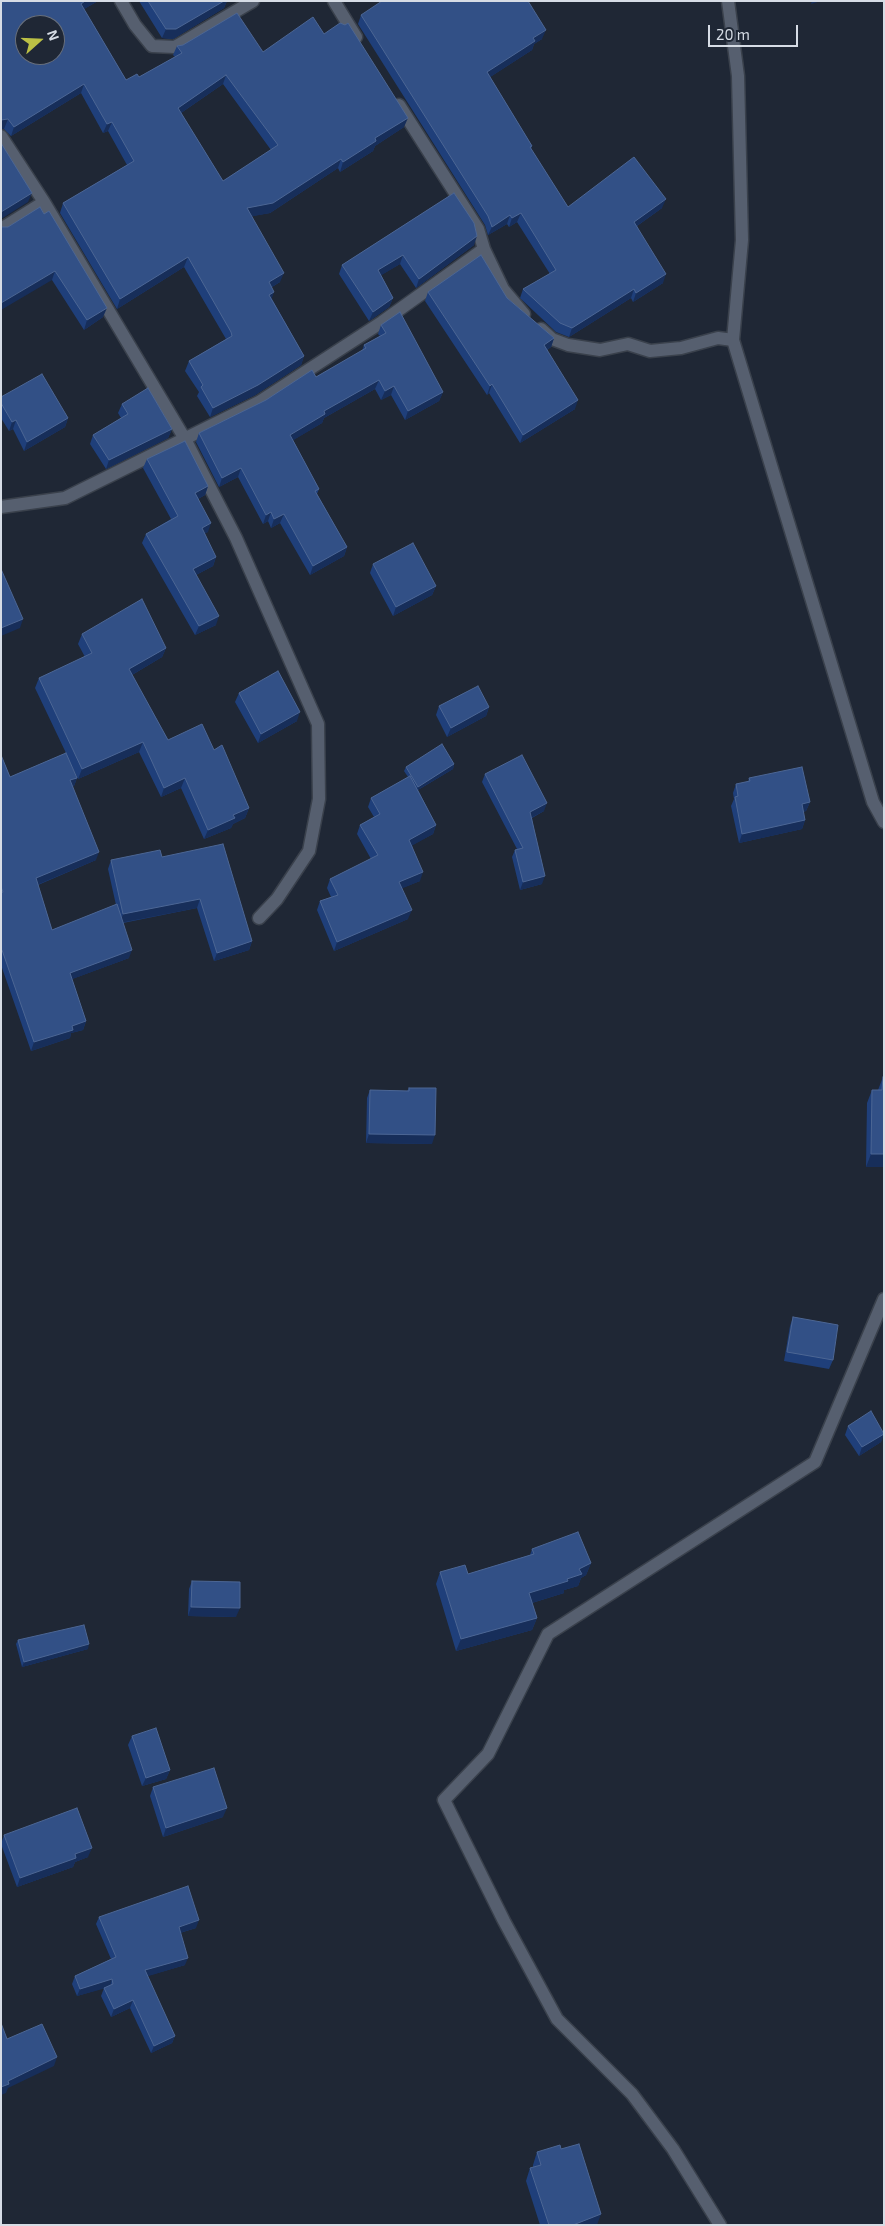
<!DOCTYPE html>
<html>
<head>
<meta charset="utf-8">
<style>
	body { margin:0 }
	#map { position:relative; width:885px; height:2226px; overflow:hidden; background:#1f2735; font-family:"Exo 2",sans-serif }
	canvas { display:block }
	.frame { position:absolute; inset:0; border:2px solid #d6dce5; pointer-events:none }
	.north { position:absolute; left:15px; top:15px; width:50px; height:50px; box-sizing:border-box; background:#1f2735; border:1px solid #686f7b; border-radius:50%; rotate:70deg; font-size:14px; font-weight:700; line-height:20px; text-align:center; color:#d6dce5 }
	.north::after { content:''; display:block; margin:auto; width:18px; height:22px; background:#bbc045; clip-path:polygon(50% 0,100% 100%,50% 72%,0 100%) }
	.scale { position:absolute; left:708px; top:25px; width:90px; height:22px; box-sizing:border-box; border:2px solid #d6dce5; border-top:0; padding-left:6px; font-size:15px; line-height:18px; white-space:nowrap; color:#d6dce5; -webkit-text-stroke:4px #1f2735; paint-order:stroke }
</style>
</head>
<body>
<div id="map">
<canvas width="885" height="2226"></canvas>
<div class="frame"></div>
<div class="north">N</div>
<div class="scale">20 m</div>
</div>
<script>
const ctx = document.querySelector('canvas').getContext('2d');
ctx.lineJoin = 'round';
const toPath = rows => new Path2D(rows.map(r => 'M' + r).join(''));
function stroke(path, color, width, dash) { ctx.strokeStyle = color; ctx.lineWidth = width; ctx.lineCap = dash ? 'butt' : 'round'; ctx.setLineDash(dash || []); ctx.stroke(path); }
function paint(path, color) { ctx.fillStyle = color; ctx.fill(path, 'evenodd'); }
const minor = toPath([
	[121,1,135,25,152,46,175,47,253,1],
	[334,1,356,37],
	[728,1,738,76,742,240,733,340,873,802,884,822],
	[399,105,478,229,484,249,503,289,524,314],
	[1,136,44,202,185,439,236,538,318,724,319,799,309,851,277,899,259,918],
	[1,229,44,202],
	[541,329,552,339,568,345,600,350,628,344,650,351,681,348,718,338,733,340],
	[1,507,65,498,259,402,382,322,484,249],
	[720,2225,673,2149,632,2094,557,2019,504,1921,444,1800,488,1754,548,1634,815,1462,884,1299]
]);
const wall = toPath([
	[1,1,98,1,84,9,126,80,139,77,175,57,173,55,177,46,263,52,324,34,404,127,375,146,373,151,340,172,338,168,270,213,252,216,280,282,272,287,272,299,304,356,301,365,255,395,210,417,197,396,199,392,185,371,189,361,226,339,184,267,117,309,60,213,63,203,127,165,108,131,103,133,81,93,11,136,4,129,1,129],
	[223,84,271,150,223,181,181,113],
	[139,1,227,1,224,8,173,39,162,38],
	[361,15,542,39,534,44,532,50,490,77,532,146,531,149,568,207,662,208,637,226,663,283,633,302,631,298,569,337,556,332,520,298,523,289,550,274,517,222,509,227,507,224,488,235,485,225,358,24],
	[454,193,474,245,416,288,400,264,381,275,393,298,389,307,369,321,339,274,342,265],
	[8,227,103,317,84,330,52,280],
	[428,292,507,298,554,338,551,347,547,350,575,409,520,443,489,393,487,395,425,301],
	[381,325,443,392,439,401,405,420,391,395,381,400,375,389,324,418,322,423,293,440,319,489,317,494,347,547,344,556,310,575,280,523,271,528,268,521,263,524,238,477,219,487,196,442,199,433,316,377,362,351,364,345,380,336,378,334],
	[1,397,68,418,65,427,24,451,13,429,9,431,1,418],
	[122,404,172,429,168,438,106,469,90,444,93,435,121,418,118,413],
	[147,459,208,486,205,495,198,499,208,532,204,533,216,557,213,566,196,575,216,625,195,635,142,543,146,534,171,519,143,468],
	[373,564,436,586,432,595,393,616,370,573],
	[82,634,166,648,162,657,132,675,168,740,214,750,249,808,245,818,233,824,231,828,204,839,181,788,161,797,139,752,78,779,70,763,77,778,74,786,72,787,96,860,38,885,52,930,116,905,108,869,111,860,162,857,252,941,249,950,214,961,197,908,123,923,129,958,72,979,86,1021,83,1030,71,1033,70,1038,31,1051,1,965,1,755,10,777,66,753,35,688,39,678,85,657,78,644],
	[239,693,297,721,258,743,235,702],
	[439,706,489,707,486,716,447,737,436,715],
	[454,764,453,769,418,790,436,825,433,834,412,845,420,881,402,888,408,919,334,951,317,910,320,901,331,897,327,888,330,879,371,859,357,834,360,825,374,817,368,807,371,798,408,777,404,771,406,767],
	[485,774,544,811,532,818,542,884,520,890,512,857,515,850,517,849,482,782],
	[749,778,810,802,806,811,803,812,805,820,802,829,739,843,731,806,734,799,733,793,736,784,748,782],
	[883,1077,884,1077,884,1167,866,1167,867,1103,872,1090,878,1090],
	[409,1088,432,1144,366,1143,367,1098,370,1090,407,1091],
	[793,1317,833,1360,829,1369,784,1361,790,1326],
	[848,1426,884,1432,881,1442,859,1456,845,1435],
	[532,1549,591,1563,586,1575,581,1578,578,1586,564,1590,564,1593,532,1603,537,1618,532,1630,456,1651,436,1584,440,1572,468,1574,530,1555],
	[192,1581,236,1617,188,1616,189,1589],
	[18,1640,88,1649,22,1667,16,1644],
	[132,1736,170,1770,166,1779,142,1786,128,1745],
	[153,1787,223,1817,163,1837,150,1796],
	[4,1835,88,1857,75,1862,73,1867,17,1887,1,1844],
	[99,1917,196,1928,180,1933,185,1965,147,1976,175,2036,172,2043,151,2053,130,2008,111,2017,101,1996,104,1988,77,1996,72,1984,75,1976,111,1959,96,1924],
	[561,2149,597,2225,540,2225,526,2181,530,2168,533,2167,533,2165,537,2152]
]);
const shadedWall = toPath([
	[85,1,98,1,77,13,81,4],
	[224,1,227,1,224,8,173,39,162,38,166,29],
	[812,1,821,1,811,4],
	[546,30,542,39,534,44,532,50,484,81,487,72,533,38],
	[226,75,223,84,175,117,178,108],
	[84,84,81,93,11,136,14,127],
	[408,118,404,127,375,146,373,151,340,172,343,162,375,138],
	[8,119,4,129,1,129,1,120],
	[112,122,108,131,103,133,107,124],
	[341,159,338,168,270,213,244,218,247,208],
	[32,193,28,202,1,219,1,212],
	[666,199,662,208,631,230,634,222],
	[521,213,517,222,509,227,512,218],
	[510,215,507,224,488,235,492,227],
	[477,236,474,245,416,288,419,279],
	[403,255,400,264,375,279,378,270],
	[188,257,184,267,117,309,120,299],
	[55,271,52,280,1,310,1,303],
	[284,273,280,282,265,291,269,282],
	[666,274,663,283,633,302,636,293],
	[634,289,631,298,569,337,572,328],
	[274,292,271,301,269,295],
	[393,298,389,307,369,321,373,312],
	[107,308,103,317,84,330,87,320],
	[554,338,551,347,540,354,544,345],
	[304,356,301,365,255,395,210,417,213,408],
	[379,380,375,389,324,418,322,423,287,444,290,435,324,411],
	[492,384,489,393,487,395,490,386],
	[394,386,391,395,381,400,385,391],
	[443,392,439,401,405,420,408,411],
	[578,400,575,409,520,443,523,435],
	[68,418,65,427,24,451,27,442],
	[16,420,13,429,9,431,12,422],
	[172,429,168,438,106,469,109,460],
	[241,468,238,477,219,487,222,478],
	[208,486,205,495,192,502,195,493],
	[271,512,268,521,263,524,266,515],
	[284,514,280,523,271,528,274,519],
	[211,523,208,532,198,537,202,528],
	[347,547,344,556,310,575,313,566],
	[216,557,213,566,190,578,193,569],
	[436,586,432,595,393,616,396,607],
	[219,616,216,625,195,635,199,626],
	[23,619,20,628,1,636,1,628],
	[166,648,162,657,125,679,129,669],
	[489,707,486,716,447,737,451,728],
	[300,712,297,721,258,743,261,734],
	[143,742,139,752,78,779,82,769],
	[454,764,453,769,416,791,418,787],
	[77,778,74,786,67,789,70,780],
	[185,778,181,788,161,797,164,788],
	[810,802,806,811,798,813,802,804],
	[547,803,544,811,527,820,530,812],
	[249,808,245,818,233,824,231,828,204,839,208,830,233,815],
	[805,820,802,829,739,843,742,834],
	[436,825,433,834,406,849,409,840],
	[99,852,96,860,32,887,36,878],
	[423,872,420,881,396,891,399,882],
	[545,876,542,884,520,890,523,882],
	[200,899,197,908,120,923,123,914],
	[412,910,408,919,334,951,337,942],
	[252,941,249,950,214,961,217,953],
	[132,950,129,958,67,981,70,973],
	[86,1021,83,1030,71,1033,70,1038,31,1051,34,1042,72,1026],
	[369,1134,435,1135,432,1144,366,1143],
	[871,1154,884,1154,884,1167,866,1167],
	[884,1434,881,1442,859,1456,862,1447],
	[591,1563,586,1575,581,1578,578,1586,564,1590,564,1593,525,1605,529,1593,567,1579,579,1569],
	[191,1607,240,1608,236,1617,188,1616],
	[537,1618,532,1630,456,1651,461,1639],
	[89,1644,88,1649,22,1667,24,1662],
	[170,1770,166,1779,142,1786,146,1778],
	[227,1808,223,1817,163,1837,166,1828],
	[92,1848,88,1857,75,1862,73,1867,17,1887,20,1878,75,1854],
	[199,1920,196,1928,176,1934,179,1927],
	[188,1958,185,1965,142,1978,145,1970],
	[112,1979,110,1987,77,1996,80,1989],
	[133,2000,130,2008,111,2017,114,2009],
	[175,2036,172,2043,151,2053,154,2046],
	[57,2057,54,2066,8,2088,6,2093,1,2095,1,2087,8,2081],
	[601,2214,597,2225,573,2225]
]);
const building = toPath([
	[1,1,85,1,81,4,126,80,137,74,139,77,182,53,177,46,183,45,237,13,263,52,313,17,324,34,340,23,345,25,348,23,408,118,375,138,376,141,343,162,341,159,273,203,247,208,284,273,269,282,274,292,269,295,304,356,258,385,213,408,201,387,203,385,189,361,232,336,231,332,188,257,120,299,63,203,134,161,112,122,107,124,84,84,14,127,8,119,1,120,1,1],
	[25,25,55,25,55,55,25,55,25,25],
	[226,75,278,145,223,181,178,108,226,75],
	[148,1,224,1,176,29,166,29,148,1],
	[382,1,528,1,546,30,533,38,535,41,487,72,532,146,530,147,568,207,634,157,666,199,634,222,666,274,636,293,634,289,572,328,560,323,523,289,556,270,521,213,512,218,510,215,492,227,488,216,361,15,382,1],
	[1,143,32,193,1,212,1,143],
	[454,193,474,223,477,236,419,279,403,255,378,270,393,298,373,312,342,265,454,193],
	[40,207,44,214,49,211,107,308,87,320,55,271,1,303,1,227,8,227,40,207],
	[481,255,507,298,554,338,544,345,578,400,523,435,492,384,490,386,428,292,481,255],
	[400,312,443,392,408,411,394,386,385,391,379,380,324,411,325,414,290,435,319,489,315,491,347,547,313,566,284,514,274,519,271,512,266,515,241,468,222,478,199,433,266,400,312,370,316,377,366,348,364,345,386,333,381,325,400,312],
	[42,374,68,418,27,442,16,420,12,422,1,403,1,397,42,374],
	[148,388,172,429,109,460,93,435,128,414,122,404,148,388],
	[185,441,208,486,195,493,211,523,202,528,216,557,193,569,219,616,199,626,146,534,178,516,147,459,185,441],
	[413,543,436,586,396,607,373,564,413,543],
	[1,569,23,619,1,628,1,569],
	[142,599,166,648,129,669,168,740,202,724,214,750,222,745,249,808,233,815,235,818,208,830,185,778,164,788,143,742,82,769,39,678,92,653,82,634,142,599],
	[278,671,300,712,261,734,239,693,278,671],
	[478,686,489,707,451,728,439,706,478,686],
	[442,744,454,764,418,787,406,767,442,744],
	[66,753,77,778,70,780,99,852,36,878,52,930,117,904,132,950,70,973,86,1021,72,1026,73,1030,34,1042,2,950,1,951,1,893,3,892,1,887,1,755,10,777,66,753],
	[522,755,547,803,530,812,545,876,523,882,515,850,523,848,485,774,522,755],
	[802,767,810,802,802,804,805,820,742,834,735,797,738,796,736,784,750,781,749,778,802,767],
	[410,776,436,825,409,840,423,872,399,882,412,910,337,942,320,901,338,895,330,879,378,855,360,825,380,814,371,798,410,776],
	[223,844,252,941,217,953,200,899,123,914,111,860,160,850,162,857,223,844],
	[883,1077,884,1077,884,1154,871,1154,872,1090,882,1090,883,1077],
	[409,1088,436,1088,435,1135,369,1134,370,1090,409,1091,409,1088],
	[793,1317,838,1325,833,1360,787,1352,793,1317],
	[871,1411,884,1434,862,1447,848,1426,871,1411],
	[578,1532,591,1563,579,1569,582,1574,567,1579,568,1581,529,1593,537,1618,461,1639,440,1572,465,1565,468,1574,534,1554,532,1549,578,1532],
	[192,1581,240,1582,240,1608,191,1607,192,1581],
	[84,1625,89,1644,24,1662,18,1640,84,1625],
	[156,1728,170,1770,146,1778,132,1736,156,1728],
	[214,1768,227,1808,166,1828,153,1787,214,1768],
	[77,1808,92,1848,75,1854,76,1858,20,1878,4,1835,77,1808],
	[188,1886,199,1920,179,1927,188,1958,145,1970,175,2036,154,2046,133,2000,114,2009,104,1988,113,1984,112,1979,80,1989,75,1976,116,1957,99,1917,188,1886],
	[1,2023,7,2039,42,2024,57,2057,8,2081,9,2084,1,2087,1,2023],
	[579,2144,601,2214,573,2225,549,2225,530,2168,541,2165,537,2152,560,2145,561,2149,579,2144]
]);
stroke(minor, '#3a414c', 15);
stroke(minor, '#565f6f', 12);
paint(wall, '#1f3f7a');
paint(shadedWall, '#172e5a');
paint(building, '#325086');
stroke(building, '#4c6694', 1);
</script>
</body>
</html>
